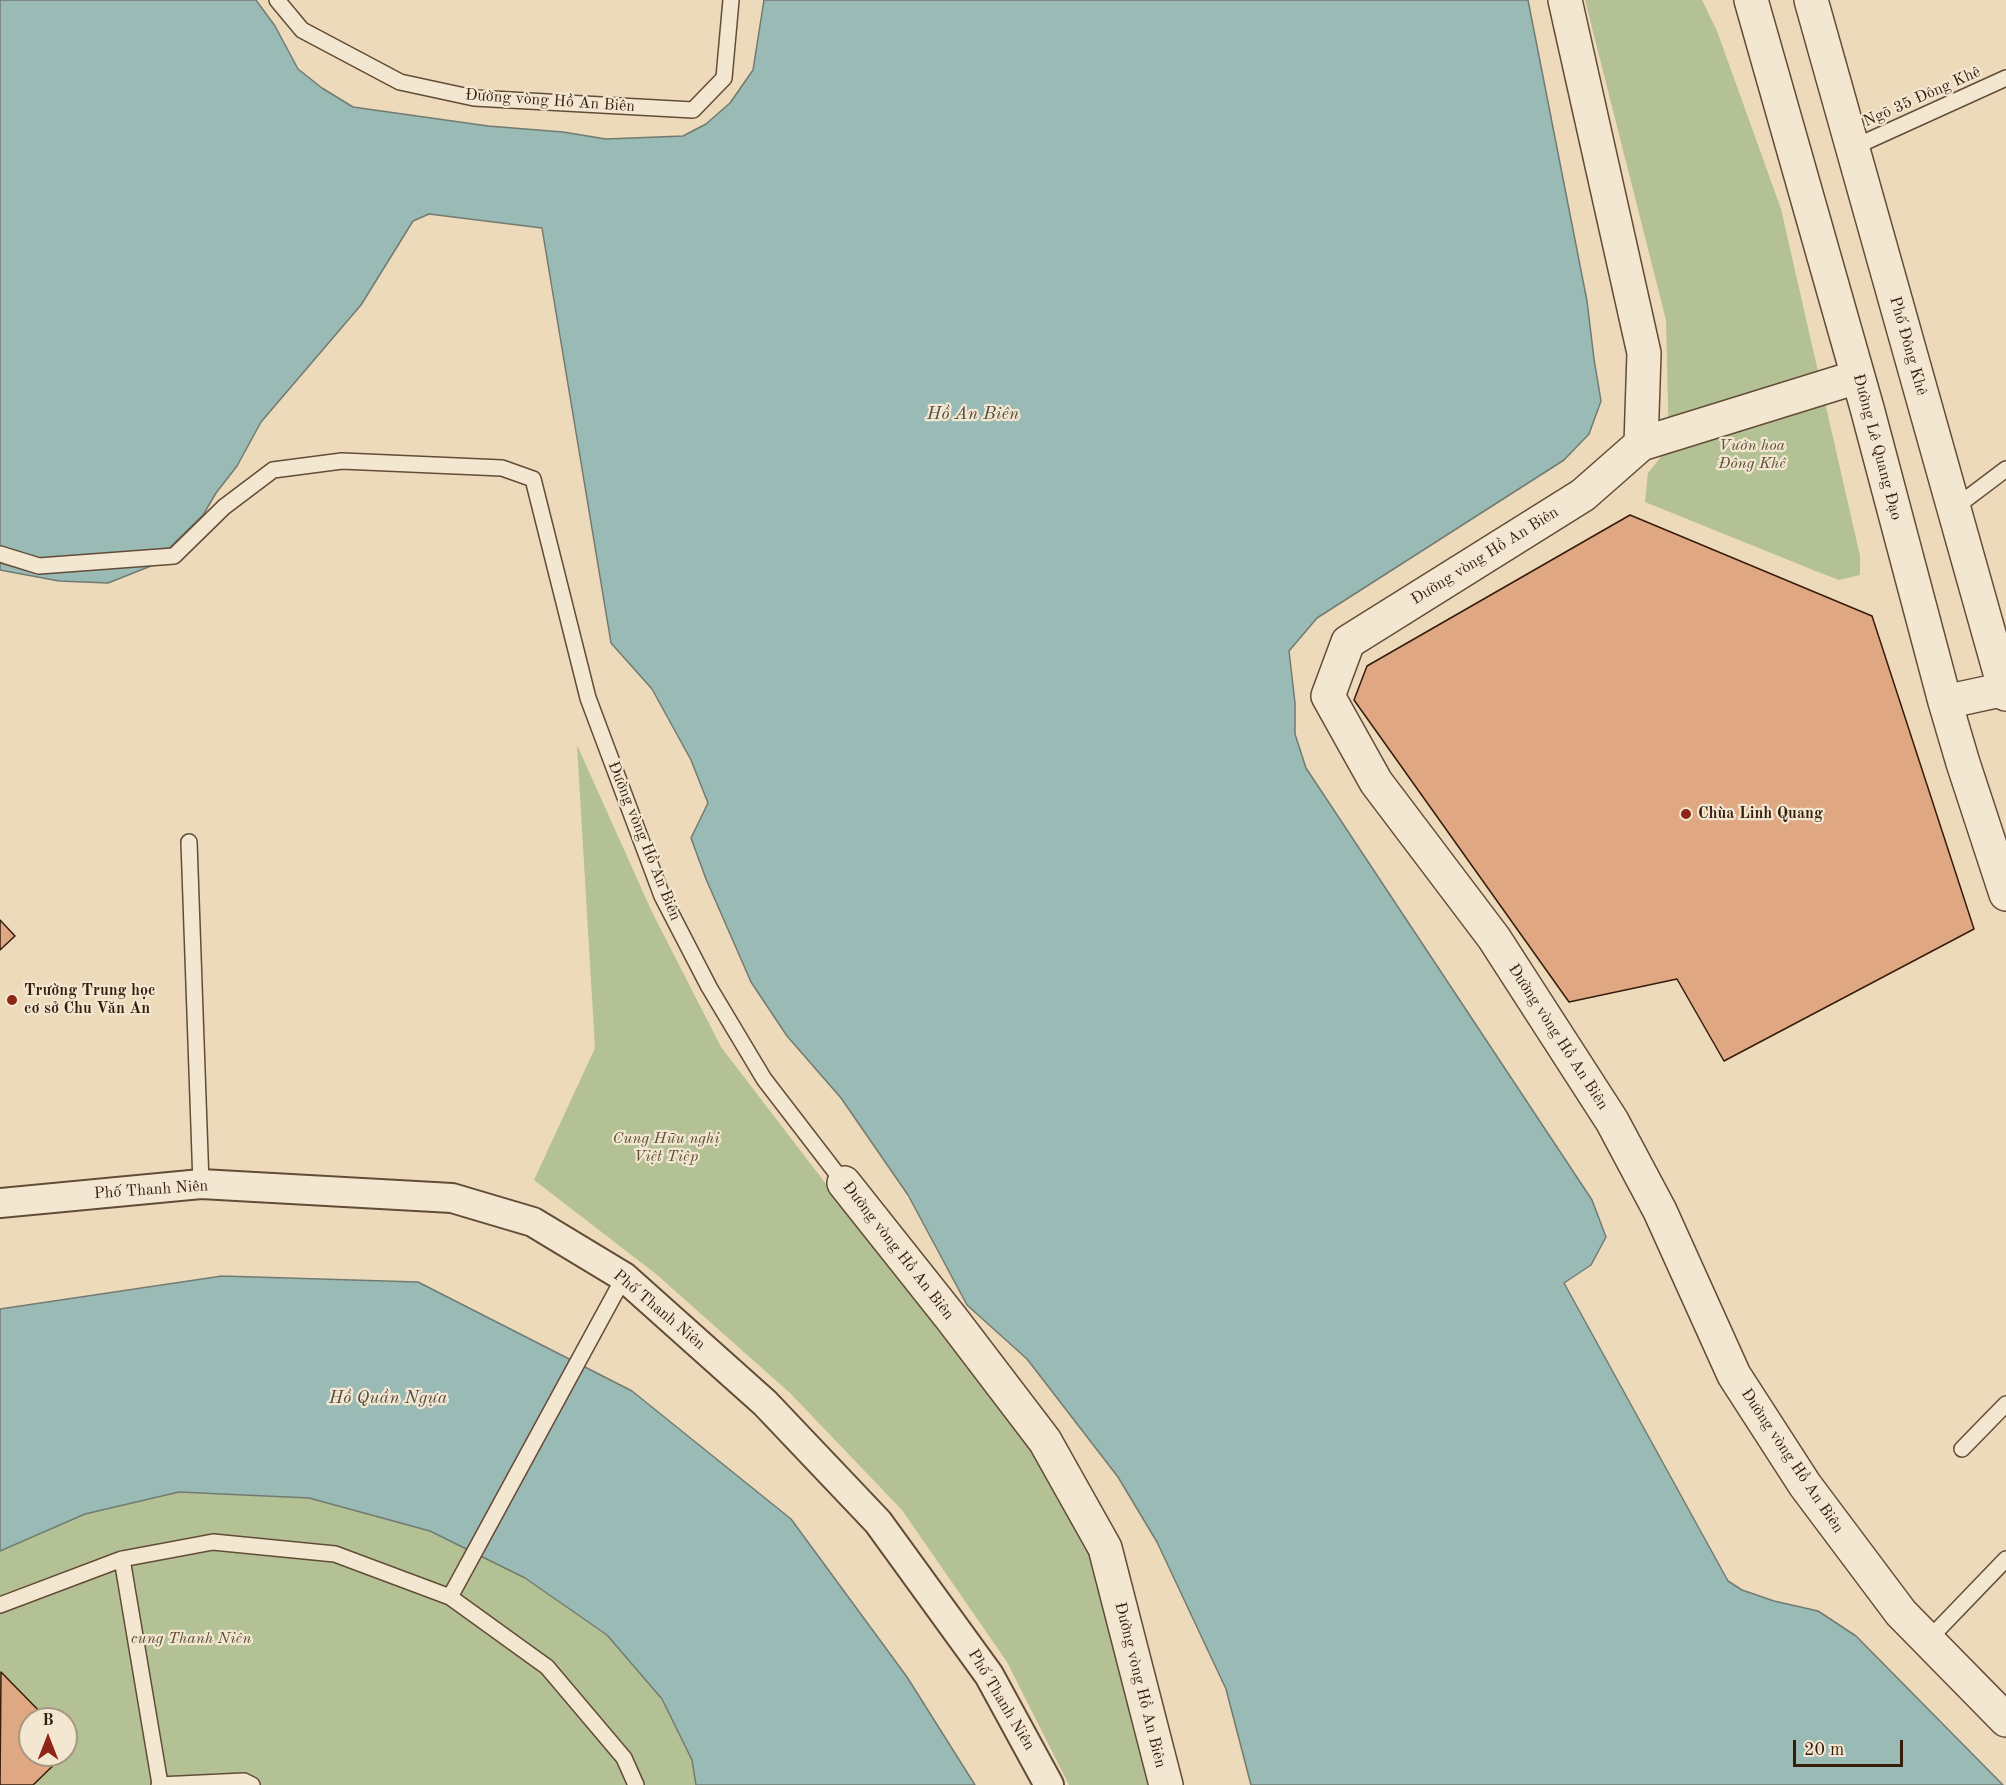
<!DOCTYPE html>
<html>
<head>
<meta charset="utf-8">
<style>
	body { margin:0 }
	#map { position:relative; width:2006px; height:1785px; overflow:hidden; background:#eddaba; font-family:"Old Standard TT",serif }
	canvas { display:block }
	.north { position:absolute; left:18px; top:1707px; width:60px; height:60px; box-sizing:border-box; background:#f3e7d2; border:2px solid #a79682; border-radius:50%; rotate:0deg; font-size:16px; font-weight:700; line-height:24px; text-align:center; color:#351c0b }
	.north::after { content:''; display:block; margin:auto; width:21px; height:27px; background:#8f2418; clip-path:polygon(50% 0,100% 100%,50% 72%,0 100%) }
	.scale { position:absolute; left:1793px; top:1740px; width:110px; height:27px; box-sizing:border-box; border:3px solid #351c0b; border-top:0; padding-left:8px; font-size:18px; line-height:21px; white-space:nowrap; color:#351c0b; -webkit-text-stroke:4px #f3e7d2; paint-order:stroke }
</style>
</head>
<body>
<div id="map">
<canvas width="2006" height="1785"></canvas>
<div class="north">B</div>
<div class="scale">20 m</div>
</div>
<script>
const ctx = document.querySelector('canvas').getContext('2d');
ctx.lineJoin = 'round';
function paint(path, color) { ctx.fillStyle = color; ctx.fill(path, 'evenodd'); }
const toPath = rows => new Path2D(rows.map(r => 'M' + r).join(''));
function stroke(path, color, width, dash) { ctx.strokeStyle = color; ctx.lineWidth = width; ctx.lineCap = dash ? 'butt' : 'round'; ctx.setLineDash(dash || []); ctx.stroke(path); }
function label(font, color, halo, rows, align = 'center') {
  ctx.font = font + ' "Old Standard TT",serif'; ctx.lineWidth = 4.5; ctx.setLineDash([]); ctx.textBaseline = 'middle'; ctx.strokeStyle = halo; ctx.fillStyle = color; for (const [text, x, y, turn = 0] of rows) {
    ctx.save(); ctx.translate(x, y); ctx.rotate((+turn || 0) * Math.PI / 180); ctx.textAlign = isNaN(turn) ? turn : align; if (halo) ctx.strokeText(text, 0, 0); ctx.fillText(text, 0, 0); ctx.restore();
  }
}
const green = toPath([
	[1585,0,1702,0,1717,31,1781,209,1860,556,1860,575,1839,580,1818,572,1645,502,1648,473,1669,447,1666,320],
	[577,745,652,912,721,1047,1105,1548,1158,1785,1069,1785,1007,1662,902,1510,790,1393,656,1274,534,1180,595,1048],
	[179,1492,309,1498,430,1531,525,1578,607,1635,662,1699,692,1760,696,1785,0,1785,0,1551,85,1514],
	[30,1719,66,1719,66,1755,30,1755]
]);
const water = toPath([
	[0,0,256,0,275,26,298,69,322,88,353,107,488,126,563,132,606,139,683,136,706,124,730,103,753,70,764,0,1528,0,1587,301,1594,359,1601,401,1589,434,1564,460,1317,618,1289,651,1295,703,1295,734,1306,768,1592,1200,1606,1237,1591,1265,1564,1283,1728,1581,1742,1590,1774,1601,1818,1611,1856,1636,2003,1785,1251,1785,1226,1689,1157,1542,1118,1477,1027,1359,967,1305,908,1195,841,1098,787,1036,751,982,706,879,691,838,708,803,691,760,652,689,611,643,542,228,429,214,413,221,361,305,261,422,237,466,216,493,203,515,151,566,108,583,59,581,0,570,0,0],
	[222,1276,418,1282,632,1391,791,1519,907,1677,975,1785,696,1785,692,1760,662,1699,607,1635,525,1578,430,1531,309,1498,179,1492,85,1514,0,1551,0,1309,222,1276]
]);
const building = toPath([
	[1630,515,1872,616,1974,929,1724,1061,1677,979,1569,1002,1354,700,1367,666,1630,515],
	[0,920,15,936,0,950,0,920],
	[1,1672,47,1719,30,1719,30,1755,64,1755,33,1785,0,1785,1,1672]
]);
const service = toPath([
	[277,0,302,30,400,82,474,98,693,110,724,78,731,0],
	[1852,148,2006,78],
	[1953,509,2006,469],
	[0,554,39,566,174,556,224,507,273,470,342,461,502,468,533,479,588,698,662,896,709,987,764,1079,844,1183],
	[189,842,201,1184],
	[1962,1449,2006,1404],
	[122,1559,160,1784],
	[450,1597,624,1277],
	[0,1605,122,1559,213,1542,335,1554,450,1597,547,1667,624,1758,636,1785],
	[1928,1640,2006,1559],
	[159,1785,244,1781,252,1785]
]);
const minor = toPath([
	[0,1203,201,1184,452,1198,533,1222,624,1277,765,1403,878,1522,989,1675,1049,1785]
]);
const tertiary = toPath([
	[1565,0,1644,353,1641,444],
	[1751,0,1867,408,1945,702,1963,763,2006,894],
	[1811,0,2006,694],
	[1857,377,1641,444,1583,495,1348,642,1328,696,1376,782,1494,938,1612,1121,1660,1211,1734,1375,1805,1485,1901,1613,2006,1720],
	[1945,702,2005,689],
	[844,1183,952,1319,1045,1441,1105,1548,1166,1785]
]);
const markers = [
	[1686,814,6,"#8f2418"],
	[12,1000,6,"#8f2418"]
];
const streetNames = [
	["Ngõ 35 Đông Khê",1922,97,-24],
	["Đường vòng Hồ An Biên",550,101,4],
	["Phố Đông Khê",1908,346,74],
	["Đường Lê Quang Đạo",1877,447,75],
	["Đường vòng Hồ An Biên",1485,556,-32],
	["Đường vòng Hồ An Biên",644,841,68],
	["Đường vòng Hồ An Biên",1558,1037,57],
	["Phố Thanh Niên",151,1190,-4],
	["Đường vòng Hồ An Biên",898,1251,52],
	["Phố Thanh Niên",659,1310,40],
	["Đường vòng Hồ An Biên",1792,1461,56],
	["Đường vòng Hồ An Biên",1140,1685,76],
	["Phố Thanh Niên",1001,1700,59]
];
const parkNames = [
	["Vườn hoa",1752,446],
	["Đông Khê",1752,464],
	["Cung Hữu nghị",666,1139],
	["Việt Tiệp",666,1157],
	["cung Thanh Niên",191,1639]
];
const poiNames = [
	["Chùa Linh Quang",1698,814],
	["Trường Trung học",24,991],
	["cơ sở Chu Văn An",24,1009]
];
const waterNames = [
	["Hồ An Biên",973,414],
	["Hồ Quần Ngựa",388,1398]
];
paint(green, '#b3c194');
paint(water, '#9abab5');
stroke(water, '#727b71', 1.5);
paint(building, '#dfa782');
stroke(building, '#351c0b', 1.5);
stroke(service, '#634c37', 18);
stroke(minor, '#634c37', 32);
stroke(tertiary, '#634c37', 36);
stroke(service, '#f3e7d2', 15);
stroke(minor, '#f3e7d2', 28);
stroke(tertiary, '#f3e7d2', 33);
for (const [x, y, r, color] of markers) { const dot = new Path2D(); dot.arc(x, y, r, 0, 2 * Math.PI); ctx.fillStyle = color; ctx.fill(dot); stroke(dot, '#f3e7d2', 2); }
label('16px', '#351c0b', '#f3e7d2', streetNames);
label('italic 16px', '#5b4e34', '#f3e7d2', parkNames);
label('bold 16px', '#351c0b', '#f3e7d2', poiNames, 'left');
label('italic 18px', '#534b3e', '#f3e7d2', waterNames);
</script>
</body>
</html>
